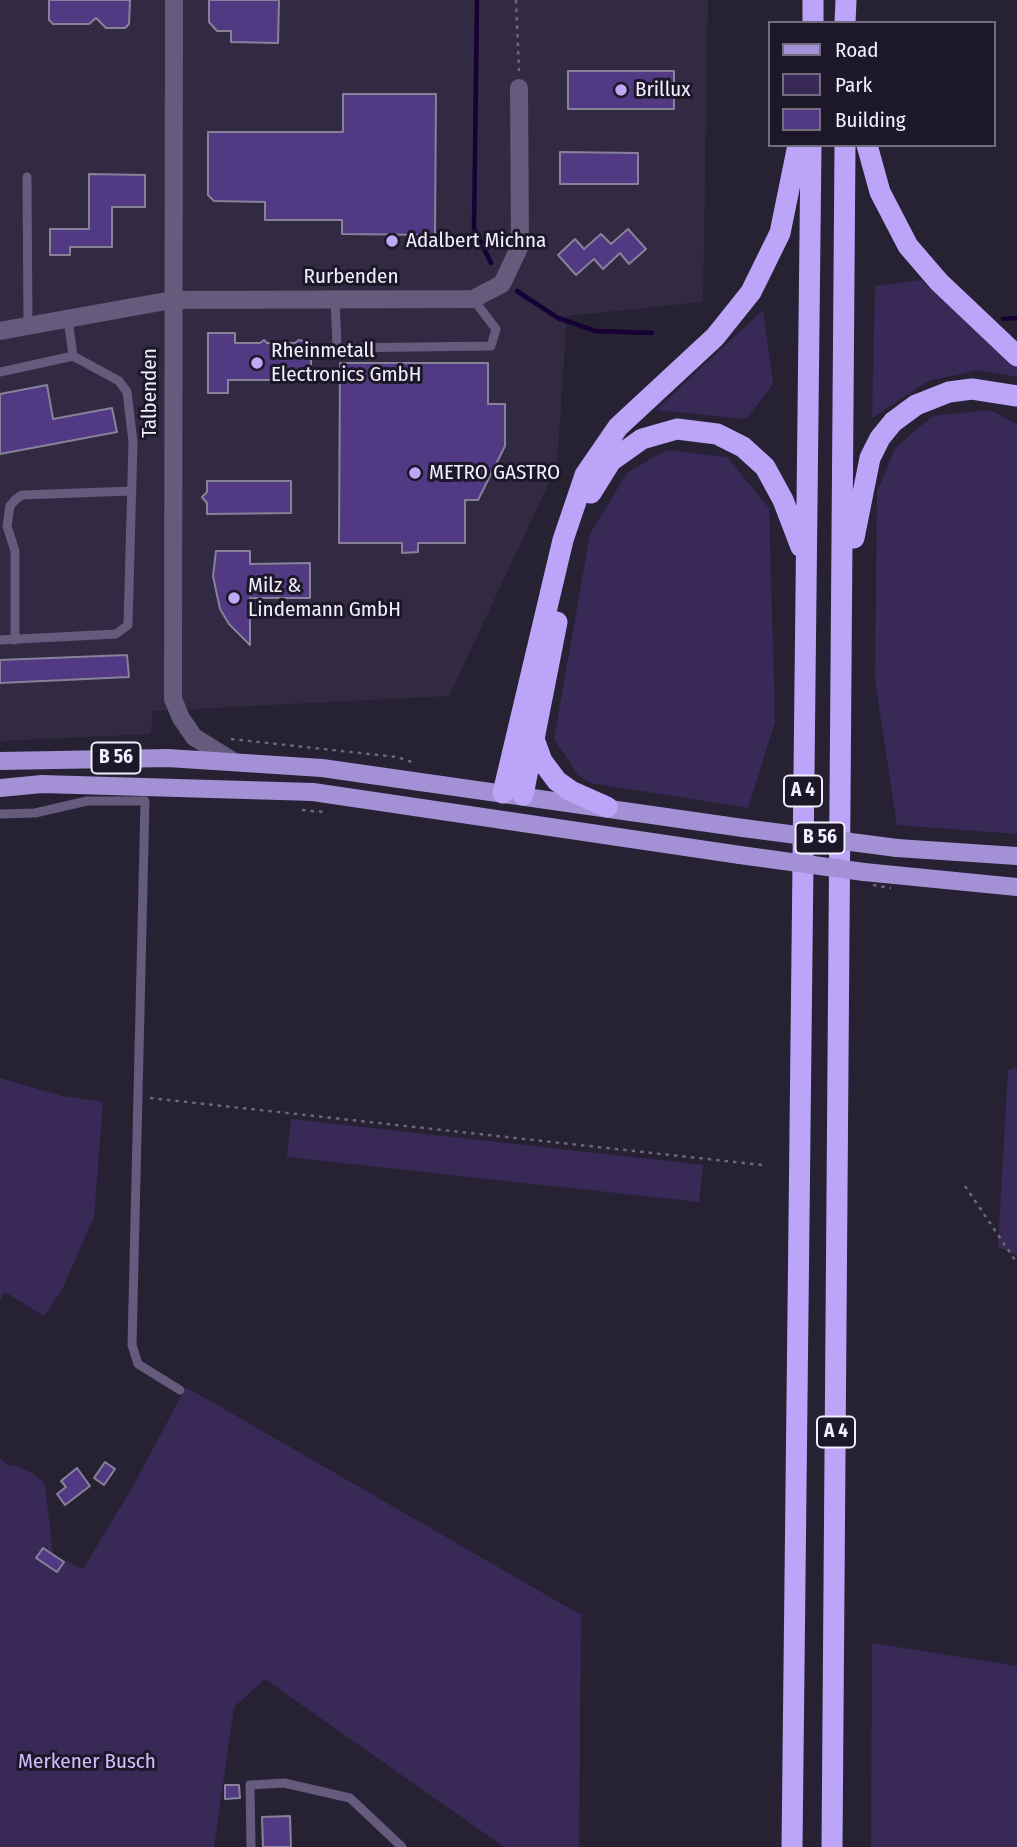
<!DOCTYPE html>
<html>
<head>
<meta charset="utf-8">
<style>
	body { margin:0 }
	#map { position:relative; width:1017px; height:1847px; overflow:hidden; background:#262234; font-family:"Fira Sans Condensed",sans-serif }
	canvas { display:block }
	.legend { position:absolute; left:768px; top:21px; width:228px; height:126px; box-sizing:border-box; background:#1d1829; border:2px solid #726e7d; margin:0; padding:9px 12px; list-style:none; font-size:21px; color:#f2effc }
	.legend li { display:flex; align-items:center; gap:14px; height:35px }
	.legend b { width:35px; border:2px solid #726e7d }
</style>
</head>
<body>
<div id="map">
<canvas width="1017" height="1847"></canvas>
<ul class="legend">
<li><b style="height:9px;background:#a390d5"></b>Road</li>
<li><b style="height:19px;background:#382957"></b>Park</li>
<li><b style="height:19px;background:#513983"></b>Building</li>
</ul>
</div>
<script>
const ctx = document.querySelector('canvas').getContext('2d');
ctx.lineJoin = 'round';
function paint(path, color) { ctx.fillStyle = color; ctx.fill(path, 'evenodd'); }
const toPath = rows => new Path2D(rows.map(r => 'M' + r).join(''));
function stroke(path, color, width, dash) { ctx.strokeStyle = color; ctx.lineWidth = width; ctx.lineCap = dash ? 'butt' : 'round'; ctx.setLineDash(dash || []); ctx.stroke(path); }
function label(font, color, halo, rows, align = 'center') {
  ctx.font = font + ' "Fira Sans Condensed",sans-serif'; ctx.lineWidth = 6; ctx.setLineDash([]); ctx.textBaseline = 'middle'; ctx.strokeStyle = halo; ctx.fillStyle = color; for (const [text, x, y, turn = 0] of rows) {
    ctx.save(); ctx.translate(x, y); ctx.rotate((+turn || 0) * Math.PI / 180); ctx.textAlign = isNaN(turn) ? turn : align; if (halo) ctx.strokeText(text, 0, 0); ctx.fillText(text, 0, 0); ctx.restore();
  }
}
const built = toPath([
	[0,0,708,0,703,302,567,316,557,466,449,696,153,711,151,734,0,741]
]);
const green = toPath([
	[921,280,1017,367,1017,377,978,370,928,381,872,418,875,286],
	[763,310,773,384,746,419,656,410],
	[990,410,1017,424,1017,834,897,825,875,680,877,492,895,448,933,416],
	[666,450,727,457,769,508,775,722,748,808,591,783,578,775,554,739,590,534,627,473],
	[1017,1067,1017,1255,998,1247,1008,1070],
	[0,1078,62,1096,103,1102,94,1217,62,1290,44,1316,5,1292,0,1300],
	[291,1119,703,1165,699,1202,287,1157],
	[186,1387,581,1615,579,1847,504,1847,265,1679,234,1707,214,1847,0,1847,0,1459,10,1467,14,1465,31,1472,45,1484,53,1555,83,1569,132,1488],
	[872,1643,1017,1666,1017,1847,871,1847]
]);
const stream = toPath([
	[477,0,474,228,491,263],
	[517,291,558,318,596,331,652,333],
	[1003,319,1017,318]
]);
const building = toPath([
	[49,0,130,0,129,24,125,28,106,28,96,18,89,24,53,24,49,20,49,0],
	[209,0,279,0,278,43,231,42,231,31,217,31,209,22,209,0],
	[568,71,674,71,674,109,568,109,568,71],
	[343,94,436,94,435,235,342,234,342,220,265,220,265,202,214,201,208,195,208,132,343,132,343,94],
	[560,152,638,153,638,184,560,184,560,152],
	[89,174,145,175,145,207,112,207,112,247,70,247,70,255,50,255,50,229,89,229,89,174],
	[628,229,646,249,629,264,620,253,603,269,594,259,576,275,558,255,575,239,584,249,601,234,611,244,628,229],
	[208,333,235,333,235,343,260,343,264,340,267,343,295,343,299,340,311,343,311,380,228,380,228,393,208,393,208,333],
	[340,363,488,363,488,404,505,404,505,446,478,500,465,500,465,543,418,543,418,552,402,553,402,543,339,543,340,363],
	[47,385,53,419,112,408,117,432,0,454,0,394,47,385],
	[207,481,291,481,291,513,207,514,207,503,202,497,207,492,207,481],
	[216,551,250,551,250,564,310,563,310,598,250,598,250,645,229,624,220,609,213,576,216,551],
	[127,655,129,677,0,683,0,660,127,655],
	[105,1462,115,1469,104,1485,94,1478,105,1462],
	[77,1468,90,1486,65,1505,57,1494,66,1487,61,1481,77,1468],
	[43,1548,64,1562,57,1572,36,1558,43,1548],
	[225,1785,239,1785,240,1798,225,1799,225,1785],
	[290,1816,291,1847,263,1847,262,1817,290,1816]
]);
const path = toPath([
	[516,0,519,71],
	[231,739,397,757,415,763],
	[302,810,323,812],
	[150,1098,762,1165],
	[965,1186,1017,1263]
]);
const lane = toPath([
	[27,177,28,326],
	[335,299,337,345,341,348,491,346,496,329,473,299],
	[68,319,73,356],
	[0,372,73,356,119,381,127,392,133,442,128,625,116,634,0,640],
	[15,640,15,551,7,526,10,506,15,500,22,495,132,491],
	[0,814,35,813,87,801,145,801,132,1345,138,1364,180,1390],
	[251,1847,250,1785,284,1783,350,1798,402,1847]
]);
const street = toPath([
	[174,0,173,699,181,718,194,737,231,760],
	[0,331,172,300,473,299,502,284,520,246,519,88]
]);
const primary = toPath([
	[0,761,168,758,322,768,743,828],
	[0,788,42,784,313,792,740,855],
	[897,848,1017,856],
	[864,872,1017,887]
]);
const highway = toPath([
	[813,23,813,0],
	[845,23,846,0],
	[867,145,880,192,908,246,939,282,1017,356],
	[591,493,611,461,642,439,677,429,717,434,743,447,765,467,783,500,801,547],
	[854,538,870,458,880,438,893,422,916,405,949,392,972,389,1017,396],
	[534,739,542,761,557,781,571,791,607,807],
	[503,793,563,540,585,475,618,427,715,337,751,292,780,233,798,145],
	[523,795,557,622],
	[792,1847,811,145],
	[832,1847,845,145]
]);
const pathBridge = toPath([
	[873,885,891,888]
]);
const primaryBridge = toPath([
	[743,828,897,848],
	[740,855,864,872]
]);
const markers = [
	[621,90,7,"#bda9f5"],
	[392,241,7,"#bda9f5"],
	[257,363,7,"#bda9f5"],
	[415,473,7,"#bda9f5"],
	[234,598,7,"#bda9f5"]
];
const shields = [
	[116,758,49],
	[803,791,38],
	[820,838,49],
	[836,1432,38]
];
const shieldNames = [
	["B 56",116,758],
	["A 4",803,791],
	["B 56",820,838],
	["A 4",836,1432]
];
const poiNames = [
	["Brillux",635,90],
	["Adalbert Michna",406,241],
	["Rheinmetall",271,351],
	["Electronics GmbH",271,375],
	["METRO GASTRO",429,473],
	["Milz &",248,586],
	["Lindemann GmbH",248,610]
];
const streetNames = [
	["Rurbenden",351,277],
	["Talbenden",150,393,-90]
];
const parkNames = [
	["Merkener Busch",87,1762]
];
paint(built, '#312a42');
paint(green, '#382957');
stroke(stream, '#160034', 4.5);
paint(building, '#513983');
stroke(building, '#878298', 2);
stroke(path, '#6b6878', 2.5, [3.5, 5]);
stroke(lane, '#645b7d', 9);
stroke(street, '#645b7d', 18);
stroke(primary, '#a390d5', 18);
stroke(highway, '#bca5f9', 21);
stroke(pathBridge, '#6b6878', 2.5, [3.5, 5]);
stroke(primaryBridge, '#a390d5', 18);
for (const [x, y, r, color] of markers) { const dot = new Path2D(); dot.arc(x, y, r, 0, 2 * Math.PI); ctx.fillStyle = color; ctx.fill(dot); stroke(dot, '#1d1829', 2.5); }
for (const [x, y, w] of shields) { const box = new Path2D(); box.roundRect(x - w / 2, y - 15.5, w, 31, 5); ctx.fillStyle = '#1d1829'; ctx.fill(box); stroke(box, '#f2effc', 2); }
label('bold 19px', '#f2effc', null, shieldNames);
label('21px', '#f2effc', '#1d1829', poiNames, 'left');
label('21px', '#f2effc', '#1d1829', streetNames);
label('21px', '#cfbfff', '#1d1829', parkNames);
</script>
</body>
</html>
